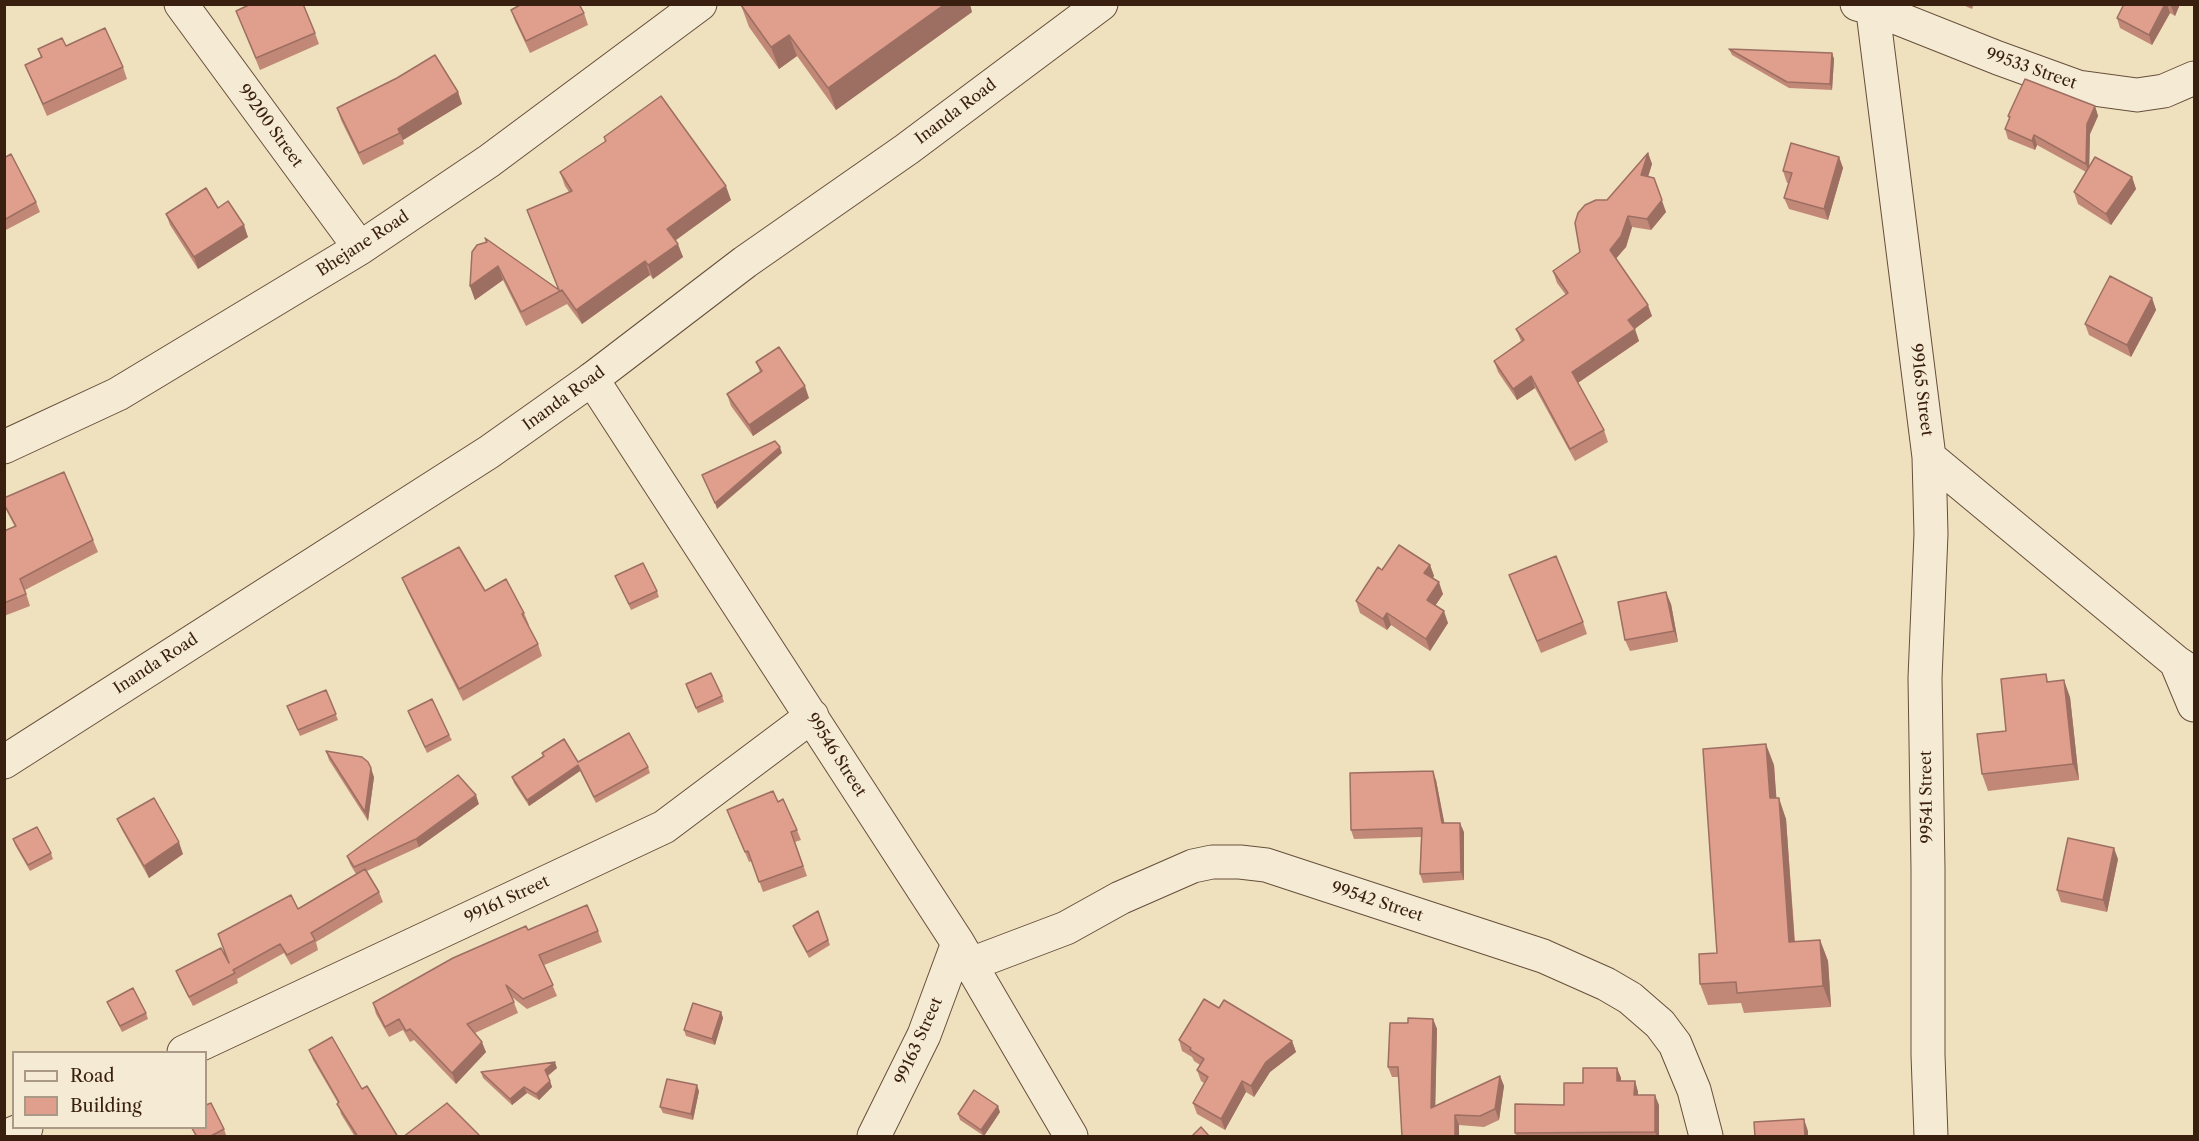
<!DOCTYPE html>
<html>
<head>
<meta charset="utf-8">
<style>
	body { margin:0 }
	#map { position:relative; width:2199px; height:1141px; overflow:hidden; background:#efe0be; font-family:"Libre Caslon Text",serif }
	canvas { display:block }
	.frame { position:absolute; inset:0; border:6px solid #391f0f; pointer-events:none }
	.legend { position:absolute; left:12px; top:1051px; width:195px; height:78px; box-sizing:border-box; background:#f5ebd5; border:2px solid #aa9986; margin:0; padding:8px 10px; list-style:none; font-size:18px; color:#391f0f }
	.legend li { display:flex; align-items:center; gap:12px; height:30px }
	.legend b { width:30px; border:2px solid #aa9986 }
</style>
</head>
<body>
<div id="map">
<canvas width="2199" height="1141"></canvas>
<div class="frame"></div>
<ul class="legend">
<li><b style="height:8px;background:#f5ebd5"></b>Road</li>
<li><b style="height:16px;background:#e09e8c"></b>Building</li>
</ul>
</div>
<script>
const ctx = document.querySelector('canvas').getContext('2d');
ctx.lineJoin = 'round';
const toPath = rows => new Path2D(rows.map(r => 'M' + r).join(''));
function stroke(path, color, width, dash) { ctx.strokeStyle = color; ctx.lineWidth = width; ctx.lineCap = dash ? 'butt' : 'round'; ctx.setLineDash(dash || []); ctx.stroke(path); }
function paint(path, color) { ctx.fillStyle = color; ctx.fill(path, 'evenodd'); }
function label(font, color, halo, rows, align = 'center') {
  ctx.font = font + ' "Libre Caslon Text",serif'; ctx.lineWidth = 4.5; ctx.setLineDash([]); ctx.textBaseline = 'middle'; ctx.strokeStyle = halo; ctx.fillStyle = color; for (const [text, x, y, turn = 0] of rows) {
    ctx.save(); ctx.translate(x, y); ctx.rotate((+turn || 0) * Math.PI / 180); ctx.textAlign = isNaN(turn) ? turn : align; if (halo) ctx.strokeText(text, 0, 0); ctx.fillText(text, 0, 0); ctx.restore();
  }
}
const minor = toPath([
	[181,4,360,248],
	[1857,4,1872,8,1998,58,2078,87,2137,95,2164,91,2194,78],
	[1872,4,1929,457,1931,534,1925,678,1928,869,1928,1055,1931,1136],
	[592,379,958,943,1071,1136],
	[4,447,118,394,360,248,489,161,700,4],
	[1929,457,2176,662,2194,674],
	[2176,662,2194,705],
	[971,964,1066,928,1120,898,1193,866,1212,862,1240,862,1266,865,1543,956,1606,984,1630,998,1660,1024,1675,1044,1694,1090,1706,1136],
	[184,1052,664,827,812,716],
	[7,1136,26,1128],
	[874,1136,924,1035,958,943]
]);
const tertiary = toPath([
	[4,762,489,452,592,379,745,262,907,149,1101,4]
]);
const wall = toPath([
	[1961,4,1974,4,1972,9],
	[2124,4,2180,4,2175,16,2170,13,2152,45,2120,28,2117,18],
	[741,5,972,12,836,110,797,56,779,69,749,27],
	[511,10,584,13,588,25,530,53,515,21],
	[236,11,315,33,319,44,260,70],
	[38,49,123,67,127,79,47,116,25,65,41,58],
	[1729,49,1832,53,1834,59,1832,90,1789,88,1732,55],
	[458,92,462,104,403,140,404,144,363,165,341,120,337,108],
	[2095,106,2098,116,2090,134,2089,167,2132,177,2136,189,2111,225,2078,204,2074,192,2086,172,2037,145,2035,150,2008,139,2005,129,2009,119,2008,116],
	[604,137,731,200,675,240,683,257,653,279,650,275,582,324,567,304,526,326,503,280,475,300,470,286,486,243,485,238,558,289,527,210,569,192,565,186,560,172,605,142],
	[1648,153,1652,164,1648,176,1666,212,1651,230,1632,227,1626,247,1616,258,1652,316,1634,329,1639,341,1578,383,1604,430,1608,442,1575,461,1535,388,1517,400,1498,372,1494,361,1521,341,1516,329,1566,295,1557,283,1553,271,1580,252,1607,200],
	[1839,157,1843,168,1828,220,1789,209,1784,198,1789,183,1787,183,1783,171],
	[4,158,36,202,40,212,4,231],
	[218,208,248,237,198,269,170,225,166,214],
	[2152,298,2156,310,2131,357,2089,335,2085,324],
	[756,362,809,398,753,436,731,406,727,394,760,372],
	[4,498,93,540,98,552,25,590,30,606,4,616,4,531,15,527,4,506],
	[1430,565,1434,576,1433,578,1443,594,1435,606,1448,623,1430,651,1391,625,1387,630,1360,613,1356,601,1382,570],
	[1509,575,1583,622,1587,634,1541,653],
	[615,576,657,591,659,597,631,610],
	[402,578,485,591,524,613,529,625,527,625,538,644,542,656,463,701,407,590],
	[1671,604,1678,642,1630,651,1625,640],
	[2046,674,2048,682,2070,697,2079,780,1988,791,1982,774,2006,731],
	[326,690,338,720,300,736,290,712],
	[688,690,722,696,724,702,698,713],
	[408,711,449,735,452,740,427,753],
	[326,751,374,777,368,821,329,760],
	[542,753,578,762,648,767,650,773,596,803,580,771,529,806,514,783,512,777,543,756],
	[1774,765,1776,798,1786,819,1795,942,1820,940,1828,961,1831,1007,1744,1013,1741,1003,1708,1005,1700,984,1717,953],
	[1436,780,1444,823,1464,832,1464,880,1423,883,1420,874,1421,837,1354,839,1351,830],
	[778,802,797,830,801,840,795,842,807,876,763,892,752,861,749,862,727,810],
	[479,804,419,847,367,871,379,892,383,902,316,942,318,950,291,965,284,953,237,979,238,983,193,1006,180,981,176,971,228,961,298,909,356,874,350,864,347,856],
	[117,819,183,854,149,878,122,830],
	[13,839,51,853,53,859,30,871,15,845],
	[2118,859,2107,912,2061,902,2057,890],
	[818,911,830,945,809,958,795,932,793,926],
	[528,930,598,931,602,942,544,965,557,996,527,1009,512,997,518,1013,475,1033,486,1052,456,1084,414,1040,410,1042,403,1030,389,1037,376,1014,373,1003],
	[107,1002,146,1013,148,1019,122,1032],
	[1219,1008,1292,1041,1296,1052,1270,1072,1254,1097,1246,1092,1225,1130,1197,1114,1193,1103,1204,1083,1201,1081,1197,1070,1200,1065,1194,1061,1192,1057,1182,1051,1179,1040],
	[721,1012,723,1018,715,1045,686,1036,684,1030],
	[1408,1018,1433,1019,1437,1029,1435,1107,1500,1076,1504,1086,1499,1120,1484,1127,1459,1125,1459,1137,1402,1137,1399,1077,1392,1077,1388,1067,1390,1023,1408,1023],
	[309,1050,362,1089,398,1137,355,1137,341,1114,338,1103,313,1060],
	[557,1068,548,1076,552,1087,539,1100,527,1093,512,1105,483,1078,481,1072],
	[1617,1068,1621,1078,1621,1081,1635,1081,1638,1092,1638,1095,1659,1105,1659,1137,1517,1137,1515,1133,1564,1105,1583,1083],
	[699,1091,693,1120,663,1113,660,1107],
	[1000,1112,984,1136,960,1120,958,1114],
	[191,1128,224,1129,226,1135,224,1137,196,1137]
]);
const shadedWall = toPath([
	[945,4,970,4,972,12,836,110,828,88],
	[2165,4,2167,4,2170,13,2152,45,2149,35],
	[2172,4,2180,4,2175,16,2171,6],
	[789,35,797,56,779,69,771,47],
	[1832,53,1834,59,1832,90,1830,84],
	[458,92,462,104,403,140,398,129],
	[2095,106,2098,116,2090,134,2089,174,2086,164,2087,124],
	[2034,135,2037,145,2035,150,2032,141],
	[1648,153,1652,164,1645,187,1641,175],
	[1839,157,1843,168,1828,220,1824,209],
	[2132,177,2136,189,2111,225,2106,214],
	[726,186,731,200,672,243,667,229],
	[1658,189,1666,212,1651,230,1647,219],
	[1628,216,1632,227,1626,247,1614,261,1610,250],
	[244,225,248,237,198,269,194,257],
	[678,244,683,257,653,279,648,265],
	[645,261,650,275,582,324,576,310],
	[498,266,503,280,475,300,470,286],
	[2152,298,2156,310,2131,357,2127,345],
	[1648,305,1652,316,1632,331,1628,320],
	[1635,329,1639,341,1576,384,1572,372],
	[1531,376,1535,388,1517,400,1513,389],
	[805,386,809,398,753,436,749,425],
	[780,447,782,453,717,509,715,503],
	[1430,565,1434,576,1428,585,1424,573],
	[1439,582,1443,594,1431,612,1427,600],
	[1666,592,1671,604,1678,642,1674,631],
	[1444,611,1448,623,1430,651,1426,639],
	[1387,613,1391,625,1387,630,1383,619],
	[2064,680,2070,697,2079,780,2073,764],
	[1766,744,1774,765,1778,819,1770,798],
	[578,765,580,771,529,806,527,800],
	[371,768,374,777,368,821,365,812],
	[1433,771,1436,780,1446,831,1442,823],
	[476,795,479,804,419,847,416,839],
	[1779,798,1786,819,1796,963,1789,942],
	[1460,823,1464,832,1464,880,1461,872],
	[179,842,183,854,149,878,144,866],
	[2114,848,2118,859,2107,912,2103,900],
	[1820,940,1828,961,1831,1007,1823,986],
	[721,1012,723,1018,715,1045,712,1039],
	[1433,1019,1437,1029,1435,1119,1431,1108],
	[1292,1041,1296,1052,1270,1072,1254,1097,1251,1086,1266,1062],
	[482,1042,486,1052,456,1084,452,1073],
	[555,1062,557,1068,547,1076,545,1070],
	[1617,1068,1621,1078,1621,1092,1617,1081],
	[1500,1076,1504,1086,1499,1120,1495,1109],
	[550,1081,552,1087,539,1100,536,1094],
	[1242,1081,1246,1092,1225,1130,1221,1119],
	[1635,1081,1638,1092,1638,1106,1634,1095],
	[697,1085,699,1091,693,1120,691,1114],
	[524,1087,527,1093,512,1105,510,1099],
	[1655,1095,1659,1105,1659,1137,1657,1137,1655,1132],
	[998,1106,1000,1112,984,1136,981,1130],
	[1455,1115,1459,1125,1459,1137,1455,1137],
	[1804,1119,1808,1131,1808,1137,1805,1137]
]);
const building = toPath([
	[251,4,303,4,315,33,256,58,236,11,251,4],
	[522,4,579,4,584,13,526,41,511,10,522,4],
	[742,4,945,4,828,88,789,35,771,47,741,5,742,4],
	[2124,4,2165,4,2149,35,2117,18,2124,4],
	[105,28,123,67,43,104,25,65,42,57,38,49,62,38,66,46,105,28],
	[1729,49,1832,53,1830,84,1787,82,1729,49],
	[435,55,458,92,398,129,400,133,359,153,337,108,397,78,435,55],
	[2025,79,2095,106,2087,124,2086,164,2034,135,2032,141,2005,129,2010,117,2008,116,2025,79],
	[661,96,726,186,667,229,678,244,648,265,645,261,576,310,562,290,521,312,498,266,470,286,472,252,477,245,487,242,485,238,559,290,527,210,572,191,560,172,606,141,604,137,661,96],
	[1791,143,1839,157,1824,209,1784,198,1792,173,1783,171,1791,143],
	[1648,153,1641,175,1654,178,1662,200,1647,219,1628,216,1621,236,1610,250,1648,305,1628,320,1635,329,1572,372,1604,430,1570,449,1531,376,1513,389,1494,361,1524,340,1516,329,1568,293,1553,271,1580,252,1575,223,1578,213,1585,205,1596,200,1607,200,1648,153],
	[11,154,36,202,4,220,4,158,11,154],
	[2095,157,2132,177,2106,214,2074,192,2095,157],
	[206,188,218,208,228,201,244,225,194,257,166,214,206,188],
	[2110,276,2152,298,2127,345,2085,324,2110,276],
	[779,347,805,386,749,425,727,394,762,371,756,362,779,347],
	[775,441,780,447,715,503,702,475,775,441],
	[64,472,93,540,20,579,26,594,4,603,4,531,16,526,4,504,4,498,64,472],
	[1399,545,1430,565,1424,573,1439,582,1427,600,1444,611,1426,639,1387,613,1383,619,1356,601,1378,567,1382,570,1399,545],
	[459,547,485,591,506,579,524,613,522,614,538,644,459,689,402,578,459,547],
	[1556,556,1583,622,1537,641,1509,575,1556,556],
	[643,563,657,591,629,604,615,576,643,563],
	[1666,592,1674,631,1625,640,1618,602,1666,592],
	[711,673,722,696,696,708,686,684,711,673],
	[2046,674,2047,682,2064,680,2073,764,1982,774,1977,734,2006,731,2001,679,2046,674],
	[326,690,336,714,298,730,287,706,326,690],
	[432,699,449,735,425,747,408,711,432,699],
	[629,733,648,767,594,797,578,765,527,800,512,777,544,756,542,753,564,739,578,762,629,733],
	[1766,744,1770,798,1779,798,1789,942,1820,940,1823,986,1737,993,1736,982,1700,984,1699,954,1717,953,1703,749,1766,744],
	[326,751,362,757,368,762,371,768,365,812,326,751],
	[1433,771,1442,823,1460,823,1461,872,1420,874,1422,828,1351,830,1350,773,1433,771],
	[458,775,476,795,416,839,354,867,347,856,458,775],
	[773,791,778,802,783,799,797,830,791,832,803,866,759,882,748,851,745,852,727,810,773,791],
	[154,798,179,842,144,866,117,819,154,798],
	[37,827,51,853,28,865,13,839,37,827],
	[2068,838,2114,848,2103,900,2057,890,2068,838],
	[365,869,379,892,311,933,315,940,287,955,280,944,233,970,235,973,189,997,176,971,221,948,229,963,218,934,291,895,298,909,365,869],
	[587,905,598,931,539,955,553,985,523,999,506,985,514,1002,467,1024,482,1042,452,1073,410,1029,406,1031,399,1019,385,1027,373,1003,453,958,526,926,528,930,587,905],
	[818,911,828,940,807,952,793,926,818,911],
	[133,988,146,1013,120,1026,107,1002,133,988],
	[1204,999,1219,1008,1224,1000,1292,1041,1266,1062,1251,1086,1242,1081,1221,1119,1193,1103,1208,1077,1197,1070,1204,1059,1190,1050,1191,1048,1179,1040,1204,999],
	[693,1003,721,1012,712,1039,684,1030,693,1003],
	[1408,1018,1433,1019,1431,1108,1500,1076,1495,1109,1480,1116,1455,1115,1455,1137,1402,1137,1398,1067,1388,1067,1390,1023,1408,1023,1408,1018],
	[332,1037,362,1089,367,1086,398,1137,358,1137,337,1104,339,1102,309,1050,332,1037],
	[555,1062,545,1070,550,1081,536,1094,524,1087,510,1099,481,1072,555,1062],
	[1583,1068,1617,1068,1617,1081,1635,1081,1634,1095,1655,1095,1655,1132,1515,1133,1515,1104,1564,1105,1564,1083,1583,1083,1583,1068],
	[667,1079,697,1085,691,1114,660,1107,667,1079],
	[974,1090,998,1106,981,1130,958,1114,974,1090],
	[211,1103,224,1129,209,1137,197,1137,192,1128,206,1128,206,1105,211,1103],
	[447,1103,481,1137,403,1137,447,1103],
	[1804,1119,1805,1137,1755,1137,1754,1122,1804,1119],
	[1201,1127,1210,1137,1191,1137,1201,1127]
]);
const streetNames = [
	["99533 Street",2031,69,19],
	["Inanda Road",956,112,-37],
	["99200 Street",270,126,54],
	["Bhejane Road",363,244,-33],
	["99165 Street",1921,390,83],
	["Inanda Road",564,399,-36],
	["Inanda Road",156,664,-33],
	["99546 Street",836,755,57],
	["99541 Street",1927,797,-91],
	["99161 Street",507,900,-25],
	["99542 Street",1377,902,18],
	["99163 Street",919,1041,-66]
];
stroke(minor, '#664f3b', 35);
stroke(tertiary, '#664f3b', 35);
stroke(minor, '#f5ebd5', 33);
stroke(tertiary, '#f5ebd5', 33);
paint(wall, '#c18878');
paint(shadedWall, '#9d6f62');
paint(building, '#e09e8c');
stroke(building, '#9d6f62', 1.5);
label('16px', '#391f0f', '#f5ebd5', streetNames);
</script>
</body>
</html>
